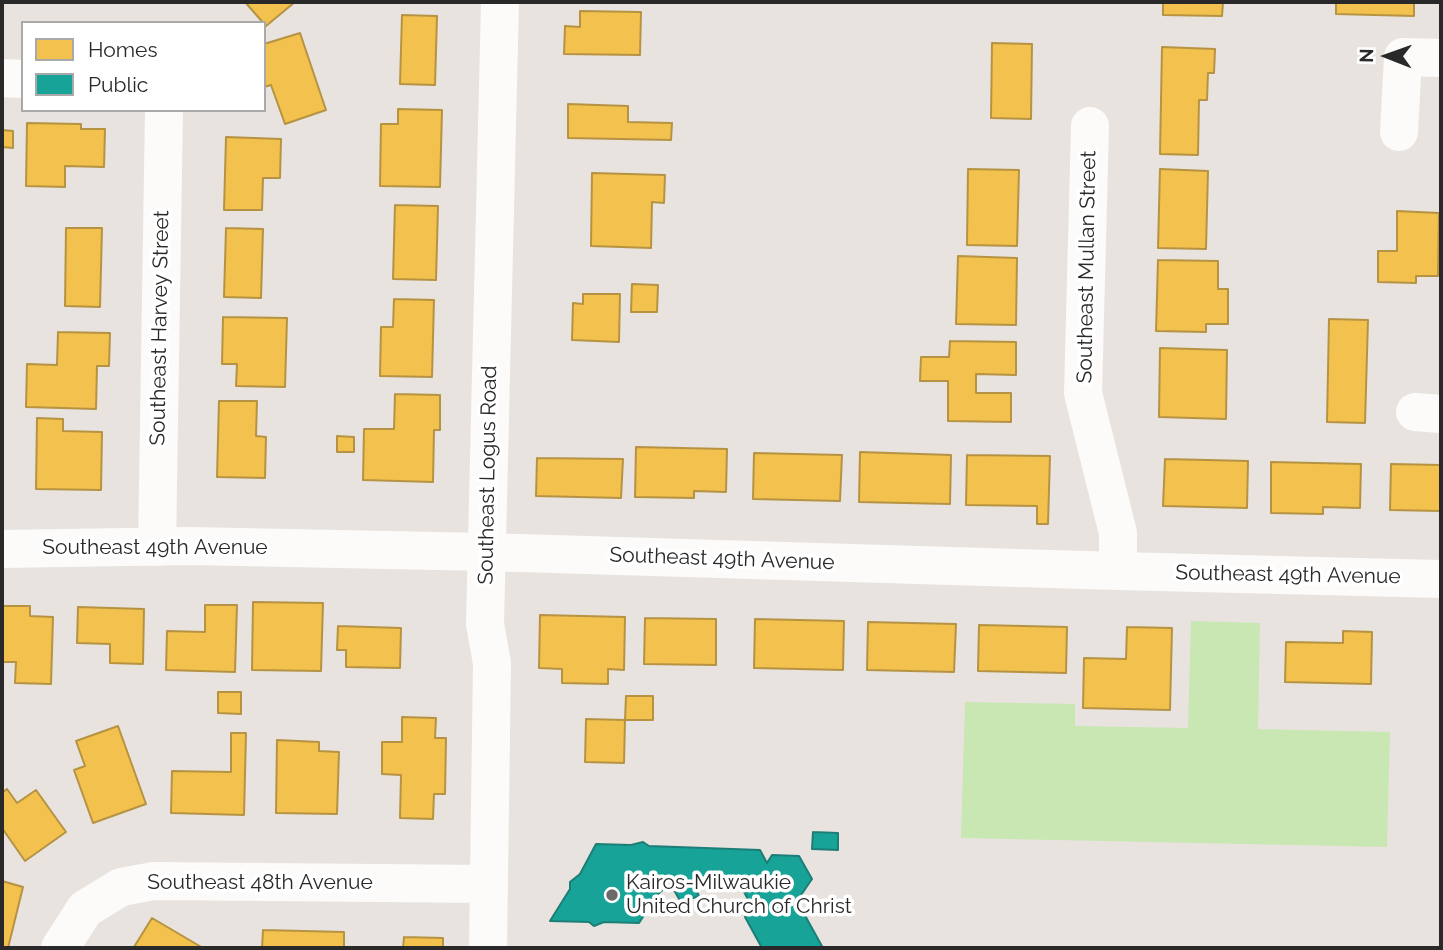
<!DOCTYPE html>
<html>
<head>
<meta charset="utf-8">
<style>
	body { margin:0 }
	#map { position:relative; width:1443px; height:950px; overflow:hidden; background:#e8e3de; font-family:Raleway,sans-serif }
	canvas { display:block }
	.frame { position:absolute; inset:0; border:4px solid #292929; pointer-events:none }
	.legend { position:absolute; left:21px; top:21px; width:245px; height:91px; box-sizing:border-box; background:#fff; border:2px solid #a9a9a9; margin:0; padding:9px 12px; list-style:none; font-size:21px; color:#292929 }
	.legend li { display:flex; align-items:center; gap:14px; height:35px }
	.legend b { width:35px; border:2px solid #a9a9a9 }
	.north { position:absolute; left:1352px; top:21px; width:70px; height:70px; -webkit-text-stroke:5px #fff; paint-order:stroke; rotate:271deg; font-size:19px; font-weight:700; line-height:28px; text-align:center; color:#292929 }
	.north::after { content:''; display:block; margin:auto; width:24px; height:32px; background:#292929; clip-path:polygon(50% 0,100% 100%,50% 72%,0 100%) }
</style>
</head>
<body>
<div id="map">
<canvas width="1443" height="950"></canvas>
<div class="frame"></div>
<ul class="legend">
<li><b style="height:19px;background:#f2c14e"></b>Homes</li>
<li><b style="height:19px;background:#17a398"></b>Public</li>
</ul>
<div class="north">N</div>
</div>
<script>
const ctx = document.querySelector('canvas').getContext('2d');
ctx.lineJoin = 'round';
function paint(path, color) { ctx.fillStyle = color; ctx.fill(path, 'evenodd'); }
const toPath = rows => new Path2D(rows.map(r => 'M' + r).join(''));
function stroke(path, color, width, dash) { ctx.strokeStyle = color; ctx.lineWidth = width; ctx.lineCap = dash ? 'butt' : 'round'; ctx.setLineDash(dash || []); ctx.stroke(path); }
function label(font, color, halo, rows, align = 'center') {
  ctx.font = font + ' Raleway,sans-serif'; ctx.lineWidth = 7; ctx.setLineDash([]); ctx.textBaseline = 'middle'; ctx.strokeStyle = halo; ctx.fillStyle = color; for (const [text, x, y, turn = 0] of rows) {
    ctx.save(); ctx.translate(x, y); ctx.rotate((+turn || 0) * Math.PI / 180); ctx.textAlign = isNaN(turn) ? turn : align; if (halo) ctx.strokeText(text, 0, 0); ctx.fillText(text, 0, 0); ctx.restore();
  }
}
const green = toPath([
	[1191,621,1260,623,1258,729,1390,732,1387,847,961,838,965,702,1075,704,1075,726,1188,728]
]);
const homes = toPath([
	[245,2,295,2,266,26,245,2],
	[1163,2,1223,2,1222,16,1163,15,1163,2],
	[1336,2,1414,2,1414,16,1336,14,1336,2],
	[580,11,641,12,640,55,564,54,565,26,580,27,580,11],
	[402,15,437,16,435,85,400,84,402,15],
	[300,33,326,110,285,124,271,85,264,87,264,44,300,33],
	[992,43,1032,44,1031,119,991,118,992,43],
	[1162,47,1215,49,1214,73,1208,73,1207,100,1199,100,1198,155,1160,154,1162,47],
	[568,104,628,106,628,122,672,123,671,140,568,138,568,104],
	[398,109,442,110,440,187,380,186,381,124,398,124,398,109],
	[27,123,81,124,81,129,105,129,104,167,65,166,65,187,26,186,27,123],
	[2,130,13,131,13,148,2,147,2,130],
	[226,137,281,139,280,178,263,178,262,210,224,210,226,137],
	[968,169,1019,170,1017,246,967,245,968,169],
	[1160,169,1208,171,1206,249,1158,248,1160,169],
	[592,173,665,175,664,203,652,202,651,248,591,246,592,173],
	[395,205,438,206,436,280,393,279,395,205],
	[1397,211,1439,213,1438,276,1416,276,1416,283,1378,282,1378,251,1397,251,1397,211],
	[66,228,102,228,100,307,65,306,66,228],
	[226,228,263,229,261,298,224,297,226,228],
	[958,256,1017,258,1016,325,956,324,958,256],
	[1158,260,1218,261,1218,289,1228,289,1228,324,1206,324,1206,332,1156,331,1158,260],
	[632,284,658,285,657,312,631,312,632,284],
	[583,294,620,294,619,342,572,340,573,303,583,304,583,294],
	[394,299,434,300,432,377,380,376,381,327,393,327,394,299],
	[223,317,287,318,285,387,236,386,237,364,222,364,223,317],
	[1329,319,1368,320,1365,423,1327,422,1329,319],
	[58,332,110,333,109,366,97,366,96,409,26,407,27,364,57,365,58,332],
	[950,341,1016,342,1016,375,976,374,976,393,1011,393,1011,422,948,421,948,381,920,381,921,357,949,357,950,341],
	[1160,348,1227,350,1226,419,1159,417,1160,348],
	[395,394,440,395,440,430,434,430,433,482,363,480,364,429,394,429,395,394],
	[219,401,257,401,256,436,266,437,265,478,217,477,219,401],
	[37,418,63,419,63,431,102,432,101,490,36,489,37,418],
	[337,436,354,437,354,452,337,452,337,436],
	[636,447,727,449,726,492,694,491,694,498,635,497,636,447],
	[860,452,951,455,950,504,859,502,860,452],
	[754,453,842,455,840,501,753,499,754,453],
	[967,455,1050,456,1048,524,1037,524,1037,506,966,505,967,455],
	[537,458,623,459,621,498,536,496,537,458],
	[1165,459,1248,461,1247,508,1163,506,1165,459],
	[1271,462,1361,464,1360,508,1323,507,1323,514,1271,513,1271,462],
	[1391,464,1441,465,1441,511,1390,510,1391,464],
	[253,602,323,603,321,671,252,670,253,602],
	[205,605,237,605,235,672,166,670,167,631,205,632,205,605],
	[2,606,30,606,30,616,53,617,51,684,15,683,16,662,2,662,2,606],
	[78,607,144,609,143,664,110,663,110,644,77,643,78,607],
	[540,615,625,617,624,670,608,669,608,684,562,683,562,669,539,668,540,615],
	[645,618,716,619,716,665,644,664,645,618],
	[755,619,844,621,843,670,754,668,755,619],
	[868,622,956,624,954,672,867,670,868,622],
	[979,625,1067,627,1066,673,978,671,979,625],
	[338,626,401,628,400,668,346,667,346,650,337,650,338,626],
	[1127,627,1172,628,1170,710,1083,708,1084,658,1126,659,1127,627],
	[1343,631,1372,632,1371,684,1285,682,1286,642,1343,643,1343,631],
	[218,692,241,692,241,714,218,713,218,692],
	[626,696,653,696,653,720,625,720,626,696],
	[402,717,436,718,435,738,446,738,445,794,434,794,433,819,400,818,401,775,382,774,382,742,402,742,402,717],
	[586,719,625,720,624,763,585,762,586,719],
	[118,726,146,804,93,823,74,770,85,766,76,741,118,726],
	[231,733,246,733,244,815,171,813,172,771,231,772,231,733],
	[277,740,319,742,319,751,339,752,337,814,276,813,277,740],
	[7,789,17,803,36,790,66,832,25,861,2,828,2,793,7,789],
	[2,881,23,887,8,948,2,948,2,881],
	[152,918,203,948,134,947,152,918],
	[263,930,344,932,344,948,262,948,263,930],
	[404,937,443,938,443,948,403,948,404,937]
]);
const public = toPath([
	[813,832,838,833,838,850,812,849,813,832],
	[643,842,649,846,760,850,767,863,772,855,799,856,812,879,797,901,823,948,762,948,745,917,752,907,742,888,695,887,699,896,681,902,666,877,667,886,658,894,639,923,604,922,594,926,589,922,550,921,570,889,570,882,580,874,596,844,631,845,643,842]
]);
const minor = toPath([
	[2,78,23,79],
	[1090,126,1083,393,1118,533,1118,571],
	[1399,132,1403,57,1441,58],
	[1415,412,1441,414],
	[157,547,164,110],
	[2,549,190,546,486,552,1118,571,1441,579],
	[60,948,85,909,121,887,154,881,489,884],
	[488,948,492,663,485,624,500,2]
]);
const markers = [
	[612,895,7,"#6c6a68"]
];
const streetNames = [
	["Southeast Mullan Street",1087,267,-89],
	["Southeast Harvey Street",160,328,-89],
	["Southeast Logus Road",488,475,-89],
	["Southeast 49th Avenue",155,548],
	["Southeast 49th Avenue",722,559,2],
	["Southeast 49th Avenue",1288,575,1],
	["Southeast 48th Avenue",260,883]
];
const poiNames = [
	["Kairos-Milwaukie",626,883],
	["United Church of Christ",626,907]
];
paint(green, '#c9e7b3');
paint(homes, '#f2c14e');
stroke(homes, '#b69343', 2);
paint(public, '#17a398');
stroke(public, '#1c7e77', 2);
stroke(minor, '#fcfbfa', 38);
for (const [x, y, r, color] of markers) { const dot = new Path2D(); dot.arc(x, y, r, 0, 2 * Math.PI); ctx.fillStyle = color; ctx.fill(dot); stroke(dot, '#fff', 2.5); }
label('21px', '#292929', '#fff', streetNames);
label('21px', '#292929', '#fff', poiNames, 'left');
</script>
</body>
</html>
